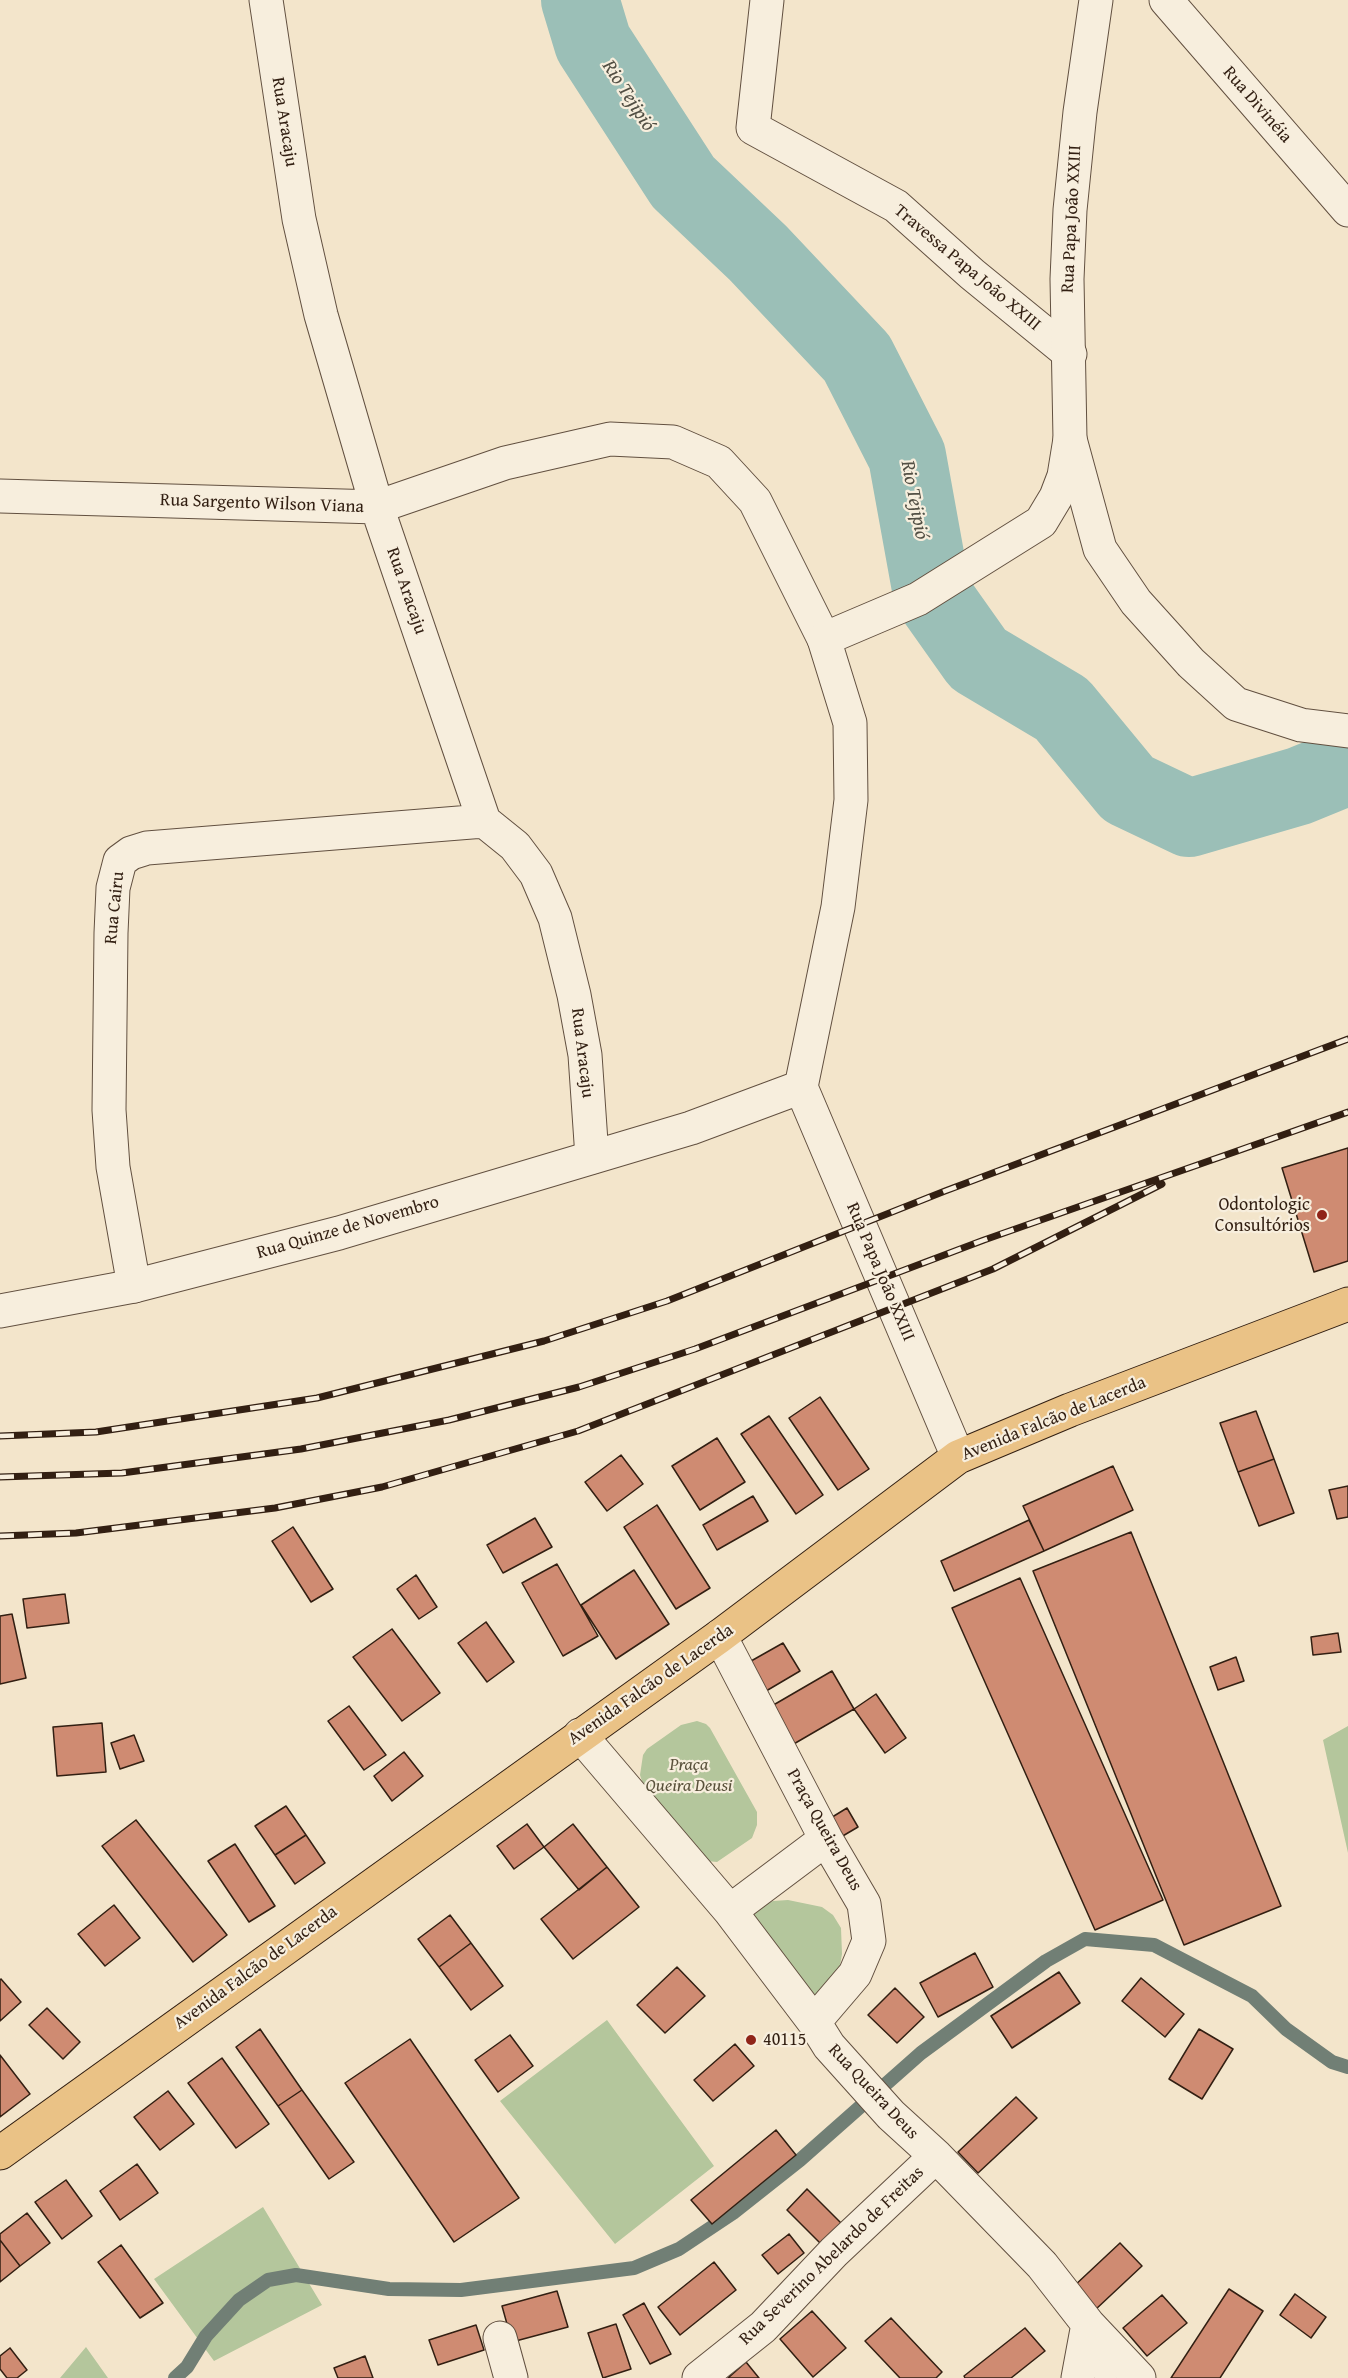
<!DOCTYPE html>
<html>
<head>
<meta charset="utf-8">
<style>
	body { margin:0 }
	canvas { display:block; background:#f3e5cb }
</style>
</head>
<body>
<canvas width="1348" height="2378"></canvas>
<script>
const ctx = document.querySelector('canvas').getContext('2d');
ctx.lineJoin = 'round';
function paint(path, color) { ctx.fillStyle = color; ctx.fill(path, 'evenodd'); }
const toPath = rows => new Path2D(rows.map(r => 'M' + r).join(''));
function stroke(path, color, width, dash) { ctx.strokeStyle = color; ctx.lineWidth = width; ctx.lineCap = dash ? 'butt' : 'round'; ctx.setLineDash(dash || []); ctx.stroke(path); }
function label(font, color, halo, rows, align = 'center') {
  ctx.font = font + ' "Gentium Book Plus",serif'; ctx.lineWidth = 4.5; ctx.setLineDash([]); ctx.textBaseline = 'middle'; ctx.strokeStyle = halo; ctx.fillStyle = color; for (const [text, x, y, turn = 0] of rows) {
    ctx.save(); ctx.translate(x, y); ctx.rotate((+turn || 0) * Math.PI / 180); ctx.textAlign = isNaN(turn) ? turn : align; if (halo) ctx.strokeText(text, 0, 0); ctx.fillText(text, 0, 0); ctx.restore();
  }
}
const green = toPath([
	[697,1721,706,1724,710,1728,757,1812,757,1825,752,1838,717,1862,707,1861,700,1857,643,1784,640,1775,643,1755,647,1749,681,1725],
	[1348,1726,1348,1853,1323,1740],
	[788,1900,822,1907,833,1915,841,1928,842,1954,839,1971,821,1995,808,1997,751,1923,753,1910,773,1901],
	[607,2020,714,2166,615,2244,500,2101],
	[263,2207,322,2305,214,2361,154,2279],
	[86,2347,108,2378,60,2378]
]);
const stream = toPath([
	[175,2378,187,2367,206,2336,239,2300,268,2280,296,2275,389,2289,461,2290,634,2268,679,2249,733,2213,800,2160,921,2053,1046,1961,1085,1939,1154,1945,1252,1996,1286,2029,1332,2062,1348,2067]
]);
const river = toPath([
	[580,0,593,43,683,182,758,253,857,358,907,456,932,594,978,659,1062,709,1128,789,1189,818,1299,786,1348,766]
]);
const building = toPath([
	[1348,1148,1348,1261,1314,1272,1282,1168,1348,1148],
	[820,1397,869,1469,838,1490,789,1418,820,1397],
	[1256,1411,1274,1459,1238,1472,1220,1423,1256,1411],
	[769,1416,823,1495,796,1514,741,1434,769,1416],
	[717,1438,745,1482,700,1510,672,1466,717,1438],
	[621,1455,643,1484,607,1511,585,1482,621,1455],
	[1274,1459,1294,1513,1259,1526,1238,1472,1274,1459],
	[1113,1466,1133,1510,1044,1551,1023,1506,1113,1466],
	[1348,1486,1348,1517,1337,1519,1329,1490,1348,1486],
	[753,1496,768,1521,717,1550,703,1525,753,1496],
	[657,1505,710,1588,676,1609,624,1527,657,1505],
	[535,1518,552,1547,503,1573,487,1545,535,1518],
	[1029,1520,1044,1551,954,1591,941,1561,1029,1520],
	[293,1527,333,1589,311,1602,272,1541,293,1527],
	[1131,1532,1281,1906,1184,1945,1033,1571,1131,1532],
	[557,1564,598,1636,563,1656,522,1583,557,1564],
	[634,1570,669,1624,616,1659,581,1605,634,1570],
	[416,1575,437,1607,419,1619,397,1589,416,1575],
	[1020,1578,1163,1900,1095,1930,952,1608,1020,1578],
	[65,1594,69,1623,27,1628,23,1599,65,1594],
	[12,1614,26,1678,0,1684,0,1616,12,1614],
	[486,1622,514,1662,487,1682,458,1643,486,1622],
	[392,1629,440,1693,402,1721,353,1657,392,1629],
	[1338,1633,1341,1652,1313,1655,1311,1637,1338,1633],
	[783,1643,800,1671,761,1694,744,1665,783,1643],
	[1236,1657,1244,1681,1218,1690,1210,1667,1236,1657],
	[832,1671,854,1709,792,1745,770,1707,832,1671],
	[876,1694,906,1738,885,1753,854,1709,876,1694],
	[349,1706,386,1755,364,1770,328,1721,349,1706],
	[102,1723,106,1772,57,1776,53,1727,102,1723],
	[134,1735,144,1761,120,1769,111,1743,134,1735],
	[404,1752,423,1776,392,1801,374,1776,404,1752],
	[286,1806,306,1835,275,1855,255,1826,286,1806],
	[847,1808,858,1827,841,1837,829,1819,847,1808],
	[136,1820,227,1935,193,1962,102,1846,136,1820],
	[527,1824,544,1847,514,1869,497,1846,527,1824],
	[573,1824,607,1867,579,1890,544,1847,573,1824],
	[306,1835,325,1863,295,1884,275,1855,306,1835],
	[235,1844,275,1906,249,1922,208,1861,235,1844],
	[607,1867,639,1907,573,1959,541,1919,607,1867],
	[114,1905,140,1938,105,1966,78,1934,114,1905],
	[450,1915,471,1943,439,1967,418,1939,450,1915],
	[471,1943,503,1986,471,2010,439,1967,471,1943],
	[975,1953,993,1987,938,2017,920,1983,975,1953],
	[677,1967,705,1996,665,2033,637,2005,677,1967],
	[1059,1972,1080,2003,1012,2048,991,2016,1059,1972],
	[1141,1978,1184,2014,1165,2037,1122,2001,1141,1978],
	[1,1979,21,2002,0,2021,0,1980,1,1979],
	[895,1988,924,2017,897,2043,868,2015,895,1988],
	[47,2008,80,2042,63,2059,29,2025,47,2008],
	[260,2029,302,2090,278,2106,236,2047,260,2029],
	[1199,2029,1233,2049,1202,2099,1169,2079,1199,2029],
	[510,2035,533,2066,498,2092,475,2060,510,2035],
	[410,2039,519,2198,454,2242,345,2083,410,2039],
	[735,2044,754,2066,713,2101,694,2080,735,2044],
	[0,2055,30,2094,0,2117,0,2055],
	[222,2058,269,2124,236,2148,188,2083,222,2058],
	[302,2090,354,2162,329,2179,278,2106,302,2090],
	[168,2091,194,2124,160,2150,134,2117,168,2091],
	[1016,2097,1037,2118,978,2173,958,2152,1016,2097],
	[776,2130,796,2155,712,2224,691,2200,776,2130],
	[137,2164,158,2193,120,2220,100,2191,137,2164],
	[66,2180,92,2216,62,2239,35,2202,66,2180],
	[807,2189,842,2224,822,2245,787,2210,807,2189],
	[27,2213,50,2243,20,2266,0,2240,0,2234,27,2213],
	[789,2234,804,2253,778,2274,762,2255,789,2234],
	[0,2240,20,2266,0,2282,0,2240],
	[1120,2243,1142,2266,1095,2310,1073,2287,1120,2243],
	[121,2245,163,2303,140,2318,98,2262,121,2245],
	[714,2262,736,2290,680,2335,658,2307,714,2262],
	[1229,2289,1263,2311,1220,2378,1171,2378,1229,2289],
	[557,2291,568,2327,512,2342,502,2306,557,2291],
	[1295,2294,1326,2317,1311,2338,1280,2315,1295,2294],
	[1162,2295,1187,2323,1147,2356,1123,2328,1162,2295],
	[644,2303,671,2354,650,2364,623,2315,644,2303],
	[812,2311,846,2348,813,2377,780,2339,812,2311],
	[891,2318,942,2372,936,2378,900,2378,865,2341,891,2318],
	[616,2324,631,2369,603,2378,588,2333,616,2324],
	[476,2325,484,2350,438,2365,429,2340,476,2325],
	[1025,2328,1045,2351,1011,2378,965,2378,964,2376,1025,2328],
	[10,2348,27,2370,17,2378,7,2378,0,2369,0,2356,10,2348],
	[365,2356,373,2378,338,2378,334,2368,365,2356],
	[746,2362,759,2378,728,2378,746,2362]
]);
const service = toPath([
	[1092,2336,1106,2378]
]);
const minor = toPath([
	[266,0,299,219,321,315,377,507,484,821,515,846,536,874,555,918,574,995,585,1055,592,1157],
	[767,0,753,128,896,206,972,274,1070,354],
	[1166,0,1348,210],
	[1070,439,1100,549,1136,602,1191,663,1236,704,1301,725,1348,731],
	[0,496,377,507,505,463,610,439,673,442,719,462,755,501,824,639],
	[134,1286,113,1167,109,1110,111,933,113,888,120,861,131,853,147,848,484,821],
	[720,1636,826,1839,864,1904,869,1941,855,1974,814,2022],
	[580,1735,730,1911,814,2022,829,2046,891,2115,936,2156,1042,2265,1088,2324,1139,2378],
	[730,1911,826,1839],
	[500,2338,511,2378],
	[699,2378,763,2327,834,2252,936,2156],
	[1078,2378,1088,2324]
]);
const tertiary = toPath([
	[0,1311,134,1286,339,1233,691,1128,801,1087],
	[958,1457,801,1087,838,907,851,800,850,723,824,639,918,599,1041,522,1056,497,1064,476,1070,439,1067,279,1070,210,1080,112,1096,0]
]);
const primary = toPath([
	[0,2153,720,1636,958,1457,1070,1410,1348,1304]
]);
const rail = toPath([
	[0,1436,96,1432,317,1398,544,1341,667,1301,945,1191,1348,1039],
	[0,1477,122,1473,301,1449,449,1420,579,1387,695,1349,984,1240,1348,1112],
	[0,1536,76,1533,275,1508,382,1487,578,1431,993,1269,1162,1184]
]);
const markers = [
	[1322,1215,6,"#8f2418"],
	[751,2040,6,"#8f2418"]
];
const streetNames = [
	["Rua Divinéia",1257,105,49],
	["Rua Aracaju",284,122,81],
	["Rua Papa João XXIII",1072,219,-87],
	["Travessa Papa João XXIII",967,268,40],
	["Rua Sargento Wilson Viana",262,504,2],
	["Rua Aracaju",406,591,71],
	["Rua Cairu",115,908,-84],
	["Rua Aracaju",582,1053,83],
	["Rua Quinze de Novembro",348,1228,-16],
	["Rua Papa João XXIII",880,1272,67],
	["Avenida Falcão de Lacerda",1054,1419,-22],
	["Avenida Falcão de Lacerda",651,1685,-35],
	["Praça Queira Deus",824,1830,61],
	["Avenida Falcão de Lacerda",256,1968,-36],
	["Rua Queira Deus",873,2092,47],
	["Rua Severino Abelardo de Freitas",832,2256,-44]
];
const poiNames = [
	["Odontologic",1310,1205],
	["Consultórios",1310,1226],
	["40115",763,2040,"left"]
];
const parkNames = [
	["Praça",689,1765],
	["Queira Deusi",689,1786]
];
const waterNames = [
	["Rio Tejipió",628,96,57],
	["Rio Tejipió",914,500,79]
];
paint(green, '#b4c69c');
stroke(stream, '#717f75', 14);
stroke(river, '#9bbfb7', 78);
paint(building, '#cf8b72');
stroke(building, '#321f12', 1.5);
stroke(service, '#625040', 23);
stroke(minor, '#625040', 35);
stroke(tertiary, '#625040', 35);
stroke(primary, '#321f12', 35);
stroke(service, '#f7eedd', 21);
stroke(minor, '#f7eedd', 33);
stroke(tertiary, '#f7eedd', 33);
stroke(primary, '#eac286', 33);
stroke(rail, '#321f12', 7);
stroke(rail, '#f7eedd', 4.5, [14]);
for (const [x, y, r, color] of markers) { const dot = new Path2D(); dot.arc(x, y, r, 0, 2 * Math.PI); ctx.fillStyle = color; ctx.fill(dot); stroke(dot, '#f7eedd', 2); }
label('18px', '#321f12', '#f7eedd', streetNames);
label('18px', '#321f12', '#f7eedd', poiNames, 'right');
label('italic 18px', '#59513b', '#f7eedd', parkNames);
label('italic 20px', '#524f44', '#f7eedd', waterNames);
</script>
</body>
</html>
